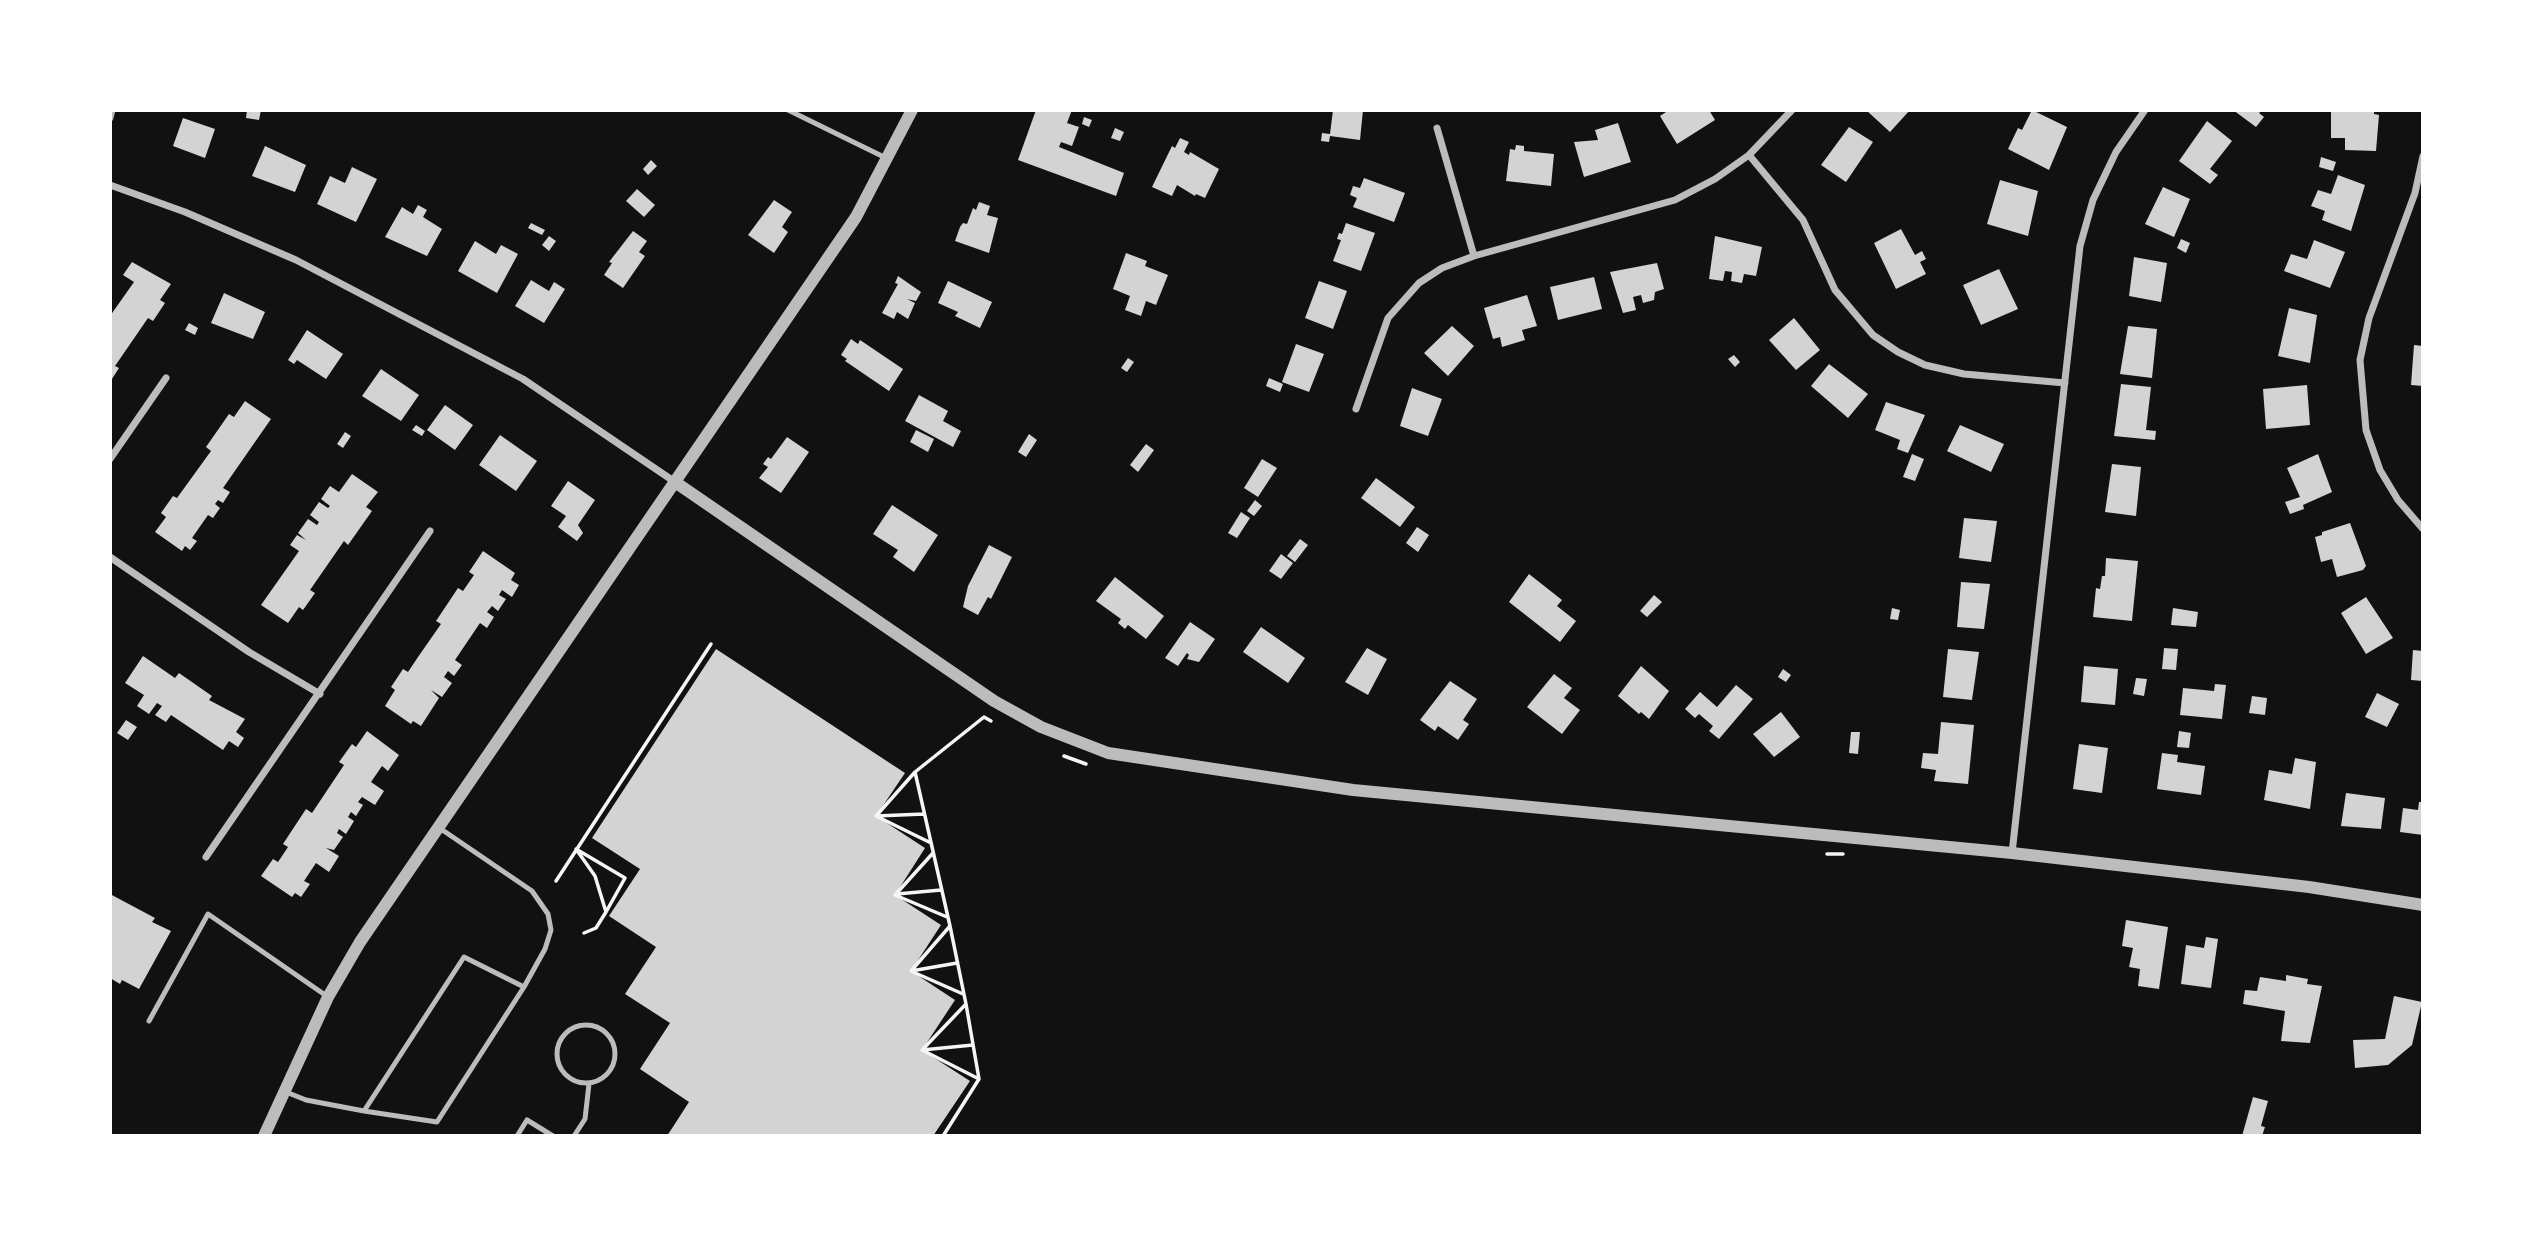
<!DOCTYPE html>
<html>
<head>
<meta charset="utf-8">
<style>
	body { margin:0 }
	#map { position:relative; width:2533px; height:1246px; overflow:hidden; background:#111; font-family:Manrope,sans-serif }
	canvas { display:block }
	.frame { position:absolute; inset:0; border:112px solid #fff; pointer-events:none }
</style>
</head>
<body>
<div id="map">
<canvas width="2533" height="1246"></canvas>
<div class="frame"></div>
</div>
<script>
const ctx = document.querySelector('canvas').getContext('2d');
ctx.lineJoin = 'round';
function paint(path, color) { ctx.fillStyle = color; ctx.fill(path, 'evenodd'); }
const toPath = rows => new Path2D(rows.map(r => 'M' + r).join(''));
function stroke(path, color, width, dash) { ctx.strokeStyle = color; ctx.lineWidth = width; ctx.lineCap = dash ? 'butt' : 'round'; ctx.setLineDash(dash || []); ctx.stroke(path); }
const building = toPath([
	[247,110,261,110,259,120,246,118],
	[1036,110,1072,110,1067,123,1079,127,1072,146,1061,142,1059,147,1124,173,1116,196,1018,160],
	[1333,110,1363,110,1360,140,1330,136,1329,142,1321,141,1322,133,1330,134],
	[1669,110,1709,110,1715,120,1677,144,1660,116],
	[1866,110,1910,110,1890,132],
	[2032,110,2067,127,2049,170,2008,149,2018,128,2022,130],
	[2233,110,2262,110,2259,113,2264,117,2256,127],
	[2331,110,2374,110,2374,114,2379,115,2376,151,2345,150,2345,138,2331,138],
	[1084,117,1092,120,1089,127,1082,124],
	[183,118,215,129,205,158,173,146],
	[2207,121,2232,141,2210,169,2218,175,2210,184,2179,161],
	[1618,123,1631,162,1584,177,1574,142,1598,140,1595,130],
	[1849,127,1873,142,1846,182,1821,165],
	[1115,128,1124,132,1120,141,1111,138],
	[1180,138,1189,142,1184,152,1189,155,1190,152,1219,169,1205,198,1196,194,1195,196,1177,185,1172,196,1152,187,1172,146,1175,148],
	[1516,145,1524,146,1524,151,1554,154,1551,186,1506,181,1510,149,1515,150],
	[265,146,306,165,295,192,252,176],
	[2321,157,2336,162,2333,171,2319,167],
	[651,160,657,166,648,175,643,169],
	[352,167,377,179,356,222,317,204,330,176,345,183],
	[2338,175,2365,185,2351,231,2322,220,2325,211,2311,206,2318,190,2331,194],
	[1364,178,1405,193,1394,222,1353,207,1357,198,1350,195,1353,186,1360,188],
	[2000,180,2038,191,2028,236,1987,224],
	[2163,187,2190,199,2174,237,2145,224],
	[637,189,655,205,644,217,626,201],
	[774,200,792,212,782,227,788,232,774,253,748,235],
	[979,202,990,206,987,215,998,218,989,253,955,241,960,227,963,223,967,224,973,208,976,210],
	[418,205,427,210,423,217,442,229,427,256,385,237,402,207,413,214],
	[531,223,545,230,542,235,528,228],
	[1346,223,1375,233,1361,271,1333,261,1341,240,1337,239,1339,233,1342,234],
	[1901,229,1915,255,1922,251,1926,259,1920,262,1926,274,1896,289,1874,243],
	[633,231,647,241,639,252,645,256,623,288,604,275,612,263,609,262],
	[549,236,556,241,549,251,542,245],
	[1715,236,1762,247,1756,276,1744,274,1742,283,1731,281,1732,272,1725,271,1723,281,1709,279],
	[2181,239,2190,243,2186,253,2177,248],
	[2314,240,2345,252,2330,288,2284,271,2291,254,2307,259],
	[475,241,496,254,501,245,518,254,497,293,458,271],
	[1126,253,1147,261,1145,266,1168,275,1156,305,1146,301,1141,316,1125,310,1130,296,1113,289],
	[2134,257,2167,263,2161,302,2129,296],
	[132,262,171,284,160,300,165,303,153,321,148,318,115,366,119,368,110,382,110,316,134,282,123,275],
	[1657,263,1664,289,1655,292,1654,300,1643,303,1641,295,1633,297,1636,310,1623,313,1610,272],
	[1999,269,2018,309,1981,325,1963,285],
	[898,276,921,292,916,301,907,299,915,303,908,319,897,312,894,319,882,313,898,284,895,283],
	[1594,277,1602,309,1558,320,1550,287],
	[531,280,549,291,554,282,565,289,544,323,515,306],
	[948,281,992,302,980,328,955,316,958,312,938,303],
	[1319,281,1347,291,1333,329,1305,318],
	[224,293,265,312,253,339,211,323],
	[1527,295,1537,326,1522,330,1525,340,1502,347,1500,337,1493,339,1484,308],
	[2289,308,2317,315,2310,363,2278,356],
	[1794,318,1820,350,1796,370,1769,340],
	[189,323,198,328,195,335,185,330],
	[1452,326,1474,346,1448,376,1424,353],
	[2128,326,2157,329,2152,378,2120,374],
	[307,330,343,354,326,379,297,360,294,364,288,360],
	[851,339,858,344,860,340,903,369,889,391,845,361,847,359,841,355],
	[1296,344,1324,354,1309,392,1282,382],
	[2414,345,2423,346,2423,386,2411,385],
	[1734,355,1740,362,1735,367,1728,359],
	[1128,358,1134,362,1127,372,1121,368],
	[1829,364,1868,394,1848,418,1811,386],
	[381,369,419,395,401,421,362,396],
	[1269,378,1283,384,1280,392,1266,386],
	[2121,384,2151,387,2146,430,2156,431,2155,440,2114,436],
	[2307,385,2310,425,2266,429,2263,389],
	[1412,388,1442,399,1428,436,1400,426],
	[919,395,948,411,943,421,961,431,953,447,905,421],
	[245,401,271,419,223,488,230,492,223,503,218,500,215,504,220,508,213,518,208,515,192,538,197,541,190,550,185,546,182,551,155,532,166,517,161,513,173,496,177,498,211,451,206,447,229,414,234,417],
	[1886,402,1925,415,1908,453,1897,449,1900,440,1875,430],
	[445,405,473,425,455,450,427,430],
	[416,425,425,431,422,436,412,430],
	[1960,425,2004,444,1991,472,1947,451],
	[916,430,934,439,928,452,910,442],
	[345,432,351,436,343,448,337,444],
	[1029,434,1037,440,1026,457,1018,452],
	[500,435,537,461,516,491,479,465],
	[787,437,809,452,781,493,759,478,768,467,763,464,768,457,771,459],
	[1146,444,1154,450,1138,472,1130,465],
	[1912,454,1924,459,1915,481,1903,477],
	[2318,454,2332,492,2303,505,2304,509,2290,514,2285,502,2300,497,2287,468],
	[1262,459,1277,468,1258,497,1244,488],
	[2112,464,2141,467,2136,516,2105,512],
	[352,474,378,492,366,507,372,511,348,545,344,541,310,590,315,593,303,610,299,607,288,623,261,605,299,551,290,545,297,535,306,540,298,533,308,519,317,525,319,522,310,515,319,502,328,508,330,506,321,499,330,486,339,492],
	[1376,478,1415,507,1400,527,1361,498],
	[568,481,595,500,578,525,583,533,577,541,558,527,566,516,551,506],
	[1255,500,1262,506,1254,516,1247,511],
	[892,505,938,535,914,572,893,557,898,550,873,534],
	[1241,512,1250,518,1237,538,1228,533],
	[1964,518,1997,521,1991,562,1959,558],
	[2350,523,2366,566,2363,570,2337,577,2332,559,2321,562,2315,537,2322,535,2322,532],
	[1417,527,1429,535,1418,552,1406,543],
	[1300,539,1308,545,1295,562,1287,556],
	[989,545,1012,557,991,599,988,597,978,615,963,607,968,586],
	[483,551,515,573,511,580,519,585,512,597,502,590,499,595,506,599,498,611,492,606,487,612,494,617,487,628,480,623,455,660,462,665,454,676,448,671,444,677,452,683,442,697,431,690,439,698,421,726,413,721,411,724,385,706,395,690,391,687,403,669,408,672,418,657,441,624,436,621,458,588,463,591,474,575,469,572],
	[1281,554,1293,563,1281,579,1269,571],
	[2106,558,2138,561,2132,621,2093,617,2096,588,2100,589,2102,576,2105,576],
	[1529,574,1562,600,1557,606,1576,621,1560,642,1509,602],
	[1115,577,1164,616,1146,639,1128,625,1125,629,1118,623,1121,619,1096,601],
	[1961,582,1990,584,1984,629,1957,627],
	[1654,595,1662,602,1647,617,1640,611],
	[2366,597,2393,638,2366,654,2341,613],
	[1892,608,1900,610,1898,620,1890,619],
	[2173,608,2198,612,2196,627,2171,625],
	[1190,622,1215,639,1199,662,1187,659,1189,655,1187,653,1178,666,1165,658],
	[1261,627,1305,658,1288,683,1243,652],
	[1367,648,1387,659,1368,695,1345,682],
	[2164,648,2178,649,2176,670,2162,669],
	[716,649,905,773,876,816,925,848,895,895,941,925,911,971,955,1000,922,1050,970,1081,933,1136,667,1136,689,1102,640,1069,670,1023,625,994,656,947,609,916,640,869,592,838],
	[1948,649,1979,652,1972,700,1943,697],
	[2413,650,2423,651,2423,681,2411,680],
	[143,656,175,678,179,673,212,696,209,700,245,719,236,732,244,738,238,747,229,741,223,750,171,715,166,722,155,715,162,706,157,703,149,714,137,706,144,695,125,683],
	[1641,666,1669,691,1649,719,1641,712,1639,714,1618,696],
	[2084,666,2118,669,2115,705,2081,702],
	[1783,669,1791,675,1786,682,1778,677],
	[1554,674,1572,688,1564,698,1580,710,1562,734,1527,707],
	[2136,678,2147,679,2144,696,2133,694],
	[1450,681,1477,699,1463,720,1469,724,1458,740,1438,726,1435,731,1420,720],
	[2215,684,2226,685,2222,719,2180,715,2183,688,2214,691],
	[1736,685,1753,699,1719,739,1709,731,1713,726,1699,714,1695,718,1685,709,1700,692,1717,707],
	[2377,693,2399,704,2387,727,2365,717],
	[2252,696,2267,698,2265,715,2249,713],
	[1781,712,1800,737,1774,757,1753,734],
	[126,720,137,727,128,740,117,733],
	[1941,722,1974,725,1968,784,1934,781,1936,770,1921,768,1923,753,1938,754],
	[367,731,399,755,388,771,382,766,371,782,384,791,375,805,362,797,358,802,363,805,356,816,351,812,348,817,354,821,346,834,339,829,337,833,343,837,334,850,326,848,339,856,329,872,316,863,304,881,310,884,301,897,295,893,292,897,261,876,273,859,278,862,288,847,283,844,306,809,312,813,344,765,339,762,352,744,356,747],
	[2179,731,2191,733,2189,748,2177,747],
	[1851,732,1860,732,1858,754,1849,753],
	[2079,744,2108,748,2102,793,2073,789],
	[2162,753,2178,755,2177,762,2205,766,2201,795,2157,789],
	[2295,758,2316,762,2310,809,2264,800,2269,770,2292,774],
	[2346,793,2385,798,2381,829,2341,826],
	[2419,802,2423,802,2423,835,2400,832,2403,808,2418,810],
	[110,894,155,918,152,922,171,931,139,989,122,980,120,984,110,978],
	[2126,920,2168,927,2159,989,2138,986,2140,969,2129,967,2133,948,2122,946],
	[2206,937,2218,939,2211,988,2181,984,2186,945,2204,948],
	[2286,975,2308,979,2307,984,2322,986,2310,1043,2281,1041,2285,1011,2243,1004,2245,990,2257,991,2260,977,2286,981],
	[2394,996,2422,1002,2412,1045,2388,1065,2355,1068,2353,1040,2385,1039],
	[2253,1097,2268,1101,2261,1126,2265,1127,2262,1136,2242,1136]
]);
const path = toPath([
	[1064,756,1086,764],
	[915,772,984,717,991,721],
	[924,814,876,816,915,772,950,926,966,1004,979,1079,943,1136],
	[878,817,931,843],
	[1827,854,1843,854],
	[556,881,711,644],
	[897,894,941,890],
	[895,895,947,917],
	[895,895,933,853],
	[950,926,911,971,957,963],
	[584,933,596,928,606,912,625,878,576,849,595,876,606,912],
	[913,972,963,994],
	[966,1004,922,1050,973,1045],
	[924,1051,979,1079]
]);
const service = toPath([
	[788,110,886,158],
	[438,827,532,891,548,914,551,930,545,949,524,987,437,1122,364,1111,464,957,524,987],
	[149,1021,208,914,328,997],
	'557 1054a29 29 0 1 1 58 0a29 29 0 1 1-58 0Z',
	[286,1092,306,1100,364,1111],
	[517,1136,527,1120,553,1136],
	[574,1136,585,1119,589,1084]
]);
const minor = toPath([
	[110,118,112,110],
	[1437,128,1474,256],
	[1749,155,1803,220,1835,290,1873,335,1898,352,1925,365,1964,374,2065,383],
	[2423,156,2415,193,2369,318,2360,360,2366,430,2380,470,2398,500,2423,529],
	[110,185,185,212,296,260,523,379,675,482],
	[1356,409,1388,318,1419,283,1442,268,1474,256,1675,200,1715,179,1749,155,1792,110],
	[110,459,166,378],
	[110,557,249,652,320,694],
	[2012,853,2080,246,2093,200,2116,152,2145,110],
	[206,857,430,531]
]);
const tertiary = toPath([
	[675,482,994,701,1041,727,1108,753,1353,790,2012,853,2309,887,2423,905],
	[264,1136,328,997,360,942,856,217,912,110]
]);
paint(building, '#d3d3d3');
stroke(path, '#f5f5f5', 3.5);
stroke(service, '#bcbcbc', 5);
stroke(minor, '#bcbcbc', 7);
stroke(tertiary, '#bcbcbc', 12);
</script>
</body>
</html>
